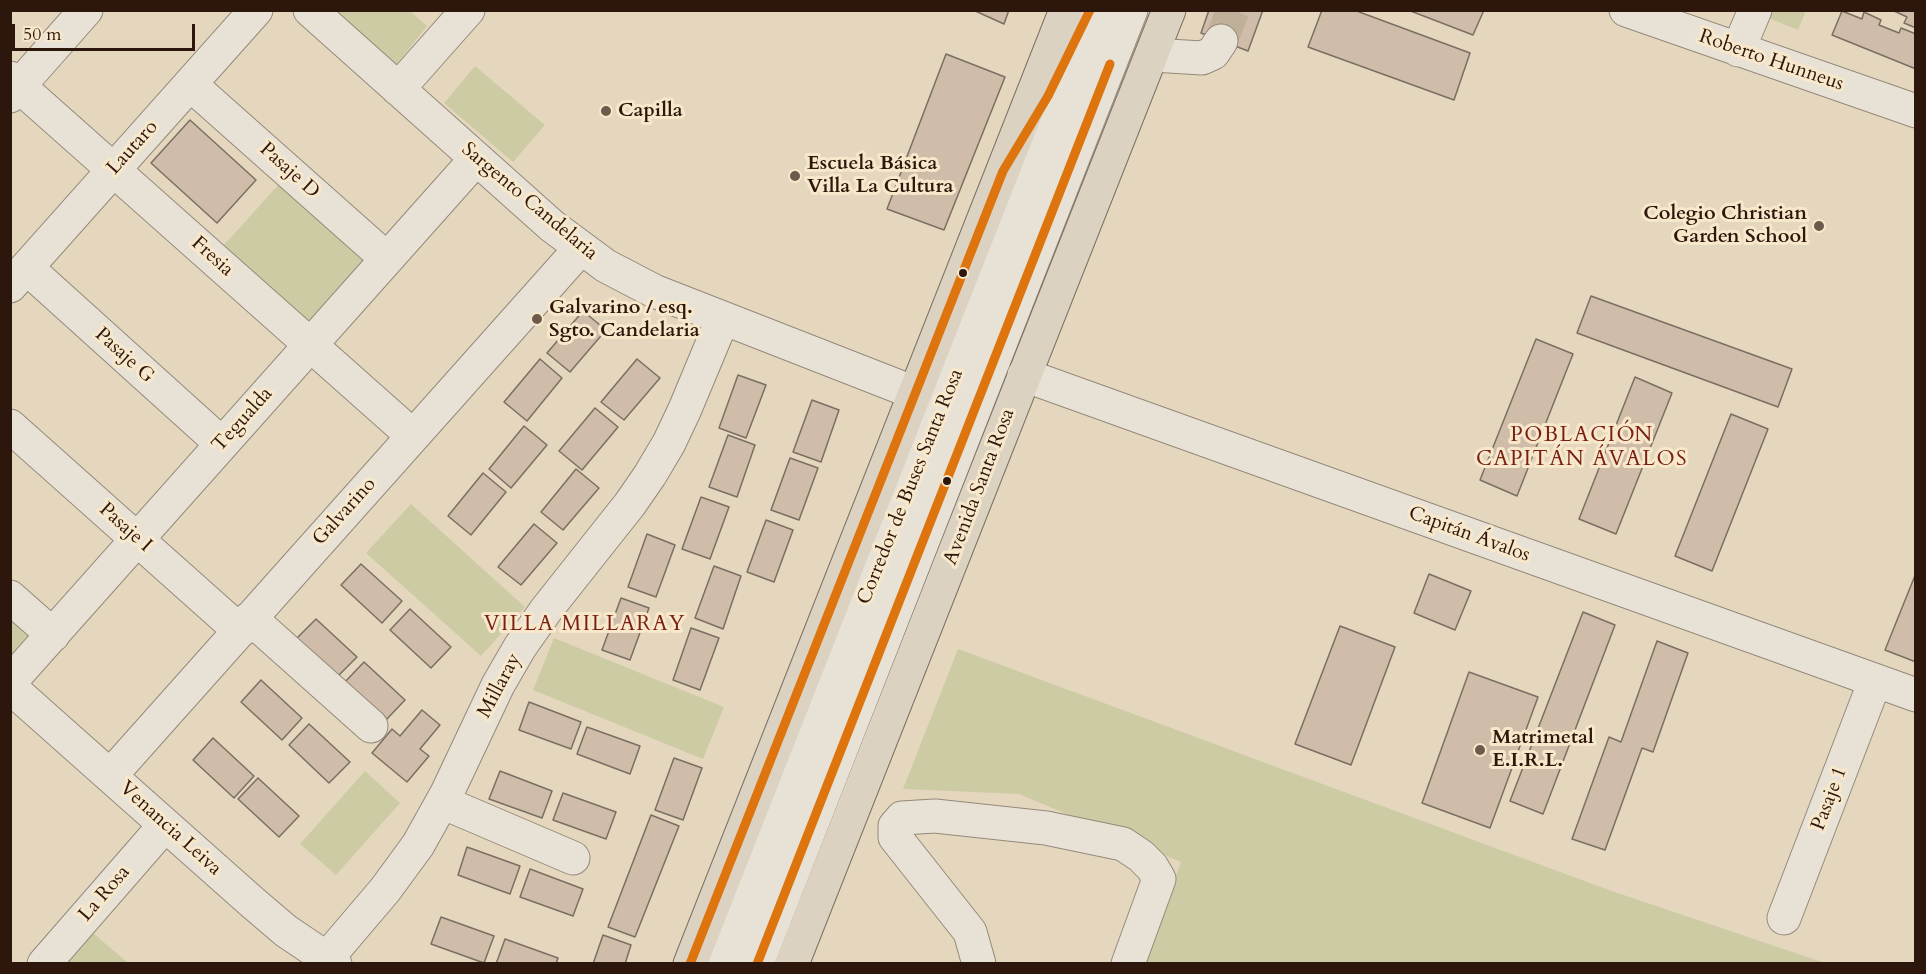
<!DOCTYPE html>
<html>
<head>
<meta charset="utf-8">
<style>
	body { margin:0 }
	#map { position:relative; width:1926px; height:974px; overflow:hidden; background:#e5d7be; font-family:Cardo,serif }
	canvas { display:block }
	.frame { position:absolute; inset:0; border:12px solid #2d160c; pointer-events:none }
	.scale { position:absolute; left:12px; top:24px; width:183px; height:27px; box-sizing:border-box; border:3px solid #2d160c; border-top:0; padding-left:8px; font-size:18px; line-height:21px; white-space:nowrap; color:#2d160c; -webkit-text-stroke:4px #f8e8cb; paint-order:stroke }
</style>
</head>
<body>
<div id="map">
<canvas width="1926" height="974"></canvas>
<div class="frame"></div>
<div class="scale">50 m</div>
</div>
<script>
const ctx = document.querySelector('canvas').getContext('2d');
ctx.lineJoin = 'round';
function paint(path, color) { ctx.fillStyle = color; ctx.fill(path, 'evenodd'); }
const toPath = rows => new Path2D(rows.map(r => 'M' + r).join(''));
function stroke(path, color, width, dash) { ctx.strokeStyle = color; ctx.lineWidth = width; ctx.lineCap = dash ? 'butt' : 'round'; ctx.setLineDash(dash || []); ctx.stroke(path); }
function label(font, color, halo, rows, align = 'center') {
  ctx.font = font + ' Cardo,serif'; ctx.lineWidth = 6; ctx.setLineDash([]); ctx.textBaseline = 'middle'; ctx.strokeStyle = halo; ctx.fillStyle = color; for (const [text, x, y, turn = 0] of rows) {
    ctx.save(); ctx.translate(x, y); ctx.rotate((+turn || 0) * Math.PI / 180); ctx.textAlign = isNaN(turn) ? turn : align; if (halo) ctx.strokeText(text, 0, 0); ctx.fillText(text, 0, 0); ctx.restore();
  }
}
const green = toPath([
	[333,11,410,11,427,26,396,65],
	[1769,11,1806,11,1798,30,1766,17],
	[475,66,545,125,513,162,444,103],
	[281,182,368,260,311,323,224,245],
	[411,504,525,607,481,656,366,553],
	[11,606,41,633,11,658],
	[554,638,724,707,703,759,533,690],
	[958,649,1606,889,1825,963,1145,963,1181,862,1019,794,903,789],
	[365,771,400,803,336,875,300,844],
	[87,928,128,963,55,964]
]);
const building = toPath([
	[973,10,1009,10,1004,24,973,10],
	[1209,10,1263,10,1248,51,1201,33,1209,10],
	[1322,10,1354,10,1470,53,1454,100,1308,47,1322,10],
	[1408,10,1484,10,1473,35,1408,10],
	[1892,10,1916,10,1916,28,1904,23,1907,17,1892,10],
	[1842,11,1862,19,1864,12,1881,20,1879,25,1899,33,1901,28,1916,34,1916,69,1832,35,1842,11],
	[946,54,1005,77,944,230,887,209,946,54],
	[190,120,256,180,217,223,151,163,190,120],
	[1591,296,1792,369,1778,407,1577,333,1591,296],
	[583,311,606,330,570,372,547,353,583,311],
	[1536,339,1573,354,1517,496,1480,480,1536,339],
	[540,359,562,378,527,421,504,402,540,359],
	[637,359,660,378,624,420,601,402,637,359],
	[738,375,766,385,746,438,719,428,738,375],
	[1635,377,1672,393,1616,534,1579,519,1635,377],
	[812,400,839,410,821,462,793,452,812,400],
	[595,408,618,427,582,470,559,451,595,408],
	[1731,414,1768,429,1712,571,1675,556,1731,414],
	[524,426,547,445,511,488,489,469,524,426],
	[728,435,755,445,737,497,709,487,728,435],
	[790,458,818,468,799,520,771,510,790,458],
	[576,469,599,488,563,530,541,512,576,469],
	[483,473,506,492,471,535,448,516,483,473],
	[701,497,729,507,710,559,682,549,701,497],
	[766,520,793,530,774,582,747,572,766,520],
	[534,524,557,543,521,585,498,567,534,524],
	[647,534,675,545,656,597,628,587,647,534],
	[361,564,402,601,382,623,341,585,361,564],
	[714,566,741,576,723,629,695,618,714,566],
	[1916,573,1916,662,1885,650,1916,573],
	[1429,574,1471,591,1455,630,1414,613,1429,574],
	[621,598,649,608,630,660,602,650,621,598],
	[410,609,451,647,431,668,390,630,410,609],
	[1583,612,1615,625,1543,814,1510,801,1583,612],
	[316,619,357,657,336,678,295,640,316,619],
	[1340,626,1395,647,1351,765,1295,744,1340,626],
	[691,628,719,638,700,690,673,680,691,628],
	[1657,641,1688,653,1653,752,1642,748,1605,850,1572,839,1609,737,1621,742,1657,641],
	[364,662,405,700,385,721,344,683,364,662],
	[1469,672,1538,697,1490,828,1422,803,1469,672],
	[261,680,302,718,282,740,241,702,261,680],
	[529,702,581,722,571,749,519,730,529,702],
	[422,710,440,725,420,749,429,756,407,782,372,753,392,729,400,736,422,710],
	[309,724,350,762,329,783,289,745,309,724],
	[587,727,640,746,630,774,577,754,587,727],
	[213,738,254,776,234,798,193,760,213,738],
	[674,758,702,768,683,820,655,810,674,758],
	[500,771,552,791,542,818,489,799,500,771],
	[258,778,299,816,279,837,238,799,258,778],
	[563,793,616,812,606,839,553,820,563,793],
	[651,815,679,826,635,937,608,927,651,815],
	[467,847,520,866,510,894,458,875,467,847],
	[530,869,583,889,573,916,520,897,530,869],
	[441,917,494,936,484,963,431,944,441,917],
	[603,935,631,945,625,964,593,964,603,935],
	[505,939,558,958,556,964,496,964,505,939]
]);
const minorTunnel = toPath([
	[1221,41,1233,10]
]);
const minor = toPath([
	[310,10,552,226,606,266,654,291,915,393],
	[1626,10,1916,111],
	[1738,50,1755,10],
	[1152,55,1202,58,1213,53,1221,41],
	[10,78,413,436],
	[190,84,387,259],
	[398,89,468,10],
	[10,96,86,10],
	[27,268,222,444],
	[10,286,256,10],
	[1024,375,1916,695],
	[10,426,240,631],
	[10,597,53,635],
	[250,618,371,726],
	[10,682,476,159],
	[10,687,252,902,286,931,335,964],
	[110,776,580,249],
	[442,802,573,858],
	[1784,918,1875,681],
	[44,964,165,825],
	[322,964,385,890,418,845,447,793,498,685,520,647,546,610,630,504,650,475,669,443,685,409,723,318],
	[724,964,1098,10],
	[757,964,1131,10],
	[979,964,970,932,895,837,895,826,902,818,935,816,1046,828,1123,844,1141,856,1152,867,1159,879,1128,964]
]);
const major = toPath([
	[690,964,1066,10],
	[792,964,1169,10]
]);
const bus1 = toPath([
	[690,964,1003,171,1048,96,1090,10],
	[757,964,1110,64]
]);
const markers = [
	[606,111,6,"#6d5a4a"],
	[795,176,6,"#6d5a4a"],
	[1819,226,6,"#6d5a4a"],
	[963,273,5,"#2d160c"],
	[537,319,6,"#6d5a4a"],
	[947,481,5,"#2d160c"],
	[1480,750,6,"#6d5a4a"]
];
const streetNames = [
	["Roberto Hunneus",1771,61,19],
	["Lautaro",133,148,-48],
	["Pasaje D",289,171,42],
	["Sargento Candelaria",529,202,40],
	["Fresia",212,257,42],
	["Pasaje G",124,356,42],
	["Tegualda",243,420,-48],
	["Corredor de Buses Santa Rosa",911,487,-68],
	["Avenida Santa Rosa",980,487,-69],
	["Galvarino",345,512,-48],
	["Pasaje I",125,528,42],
	["Capitán Ávalos",1469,535,20],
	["Millaray",500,686,-62],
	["Pasaje 1",1830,799,-69],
	["Venancia Leiva",170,829,42],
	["La Rosa",105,894,-49]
];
const poiNames = [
	["Capilla",618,111],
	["Escuela Básica",807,164],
	["Villa La Cultura",807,187],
	["Colegio Christian",1807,214,"right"],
	["Garden School",1807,237,"right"],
	["Galvarino / esq.",549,308],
	["Sgto. Candelaria",549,331],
	["Matrimetal",1492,738],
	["E.I.R.L.",1492,761]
];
const neighbourhoodNames = [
	["POBLACIÓN",1582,436],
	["CAPITÁN ÁVALOS",1582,460],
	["VILLA MILLARAY",585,625]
];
paint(green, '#cccba4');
paint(building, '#cfbca9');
stroke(building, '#7a6f62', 1.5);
stroke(minorTunnel, '#c0b09a', 33, [33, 16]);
stroke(minor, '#94897a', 35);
stroke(major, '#7a6f62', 35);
stroke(minor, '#e8e2d6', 33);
stroke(major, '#dcd2c1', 33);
stroke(bus1, '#dd740d', 9);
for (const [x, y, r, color] of markers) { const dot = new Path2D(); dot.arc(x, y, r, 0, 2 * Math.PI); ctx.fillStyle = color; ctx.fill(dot); stroke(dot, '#f8e8cb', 2); }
label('20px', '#2d160c', '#f8e8cb', streetNames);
label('bold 20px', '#2d160c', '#f8e8cb', poiNames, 'left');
ctx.letterSpacing = '1.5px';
label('21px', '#7a1f14', '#f8e8cb', neighbourhoodNames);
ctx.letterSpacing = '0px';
</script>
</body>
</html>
